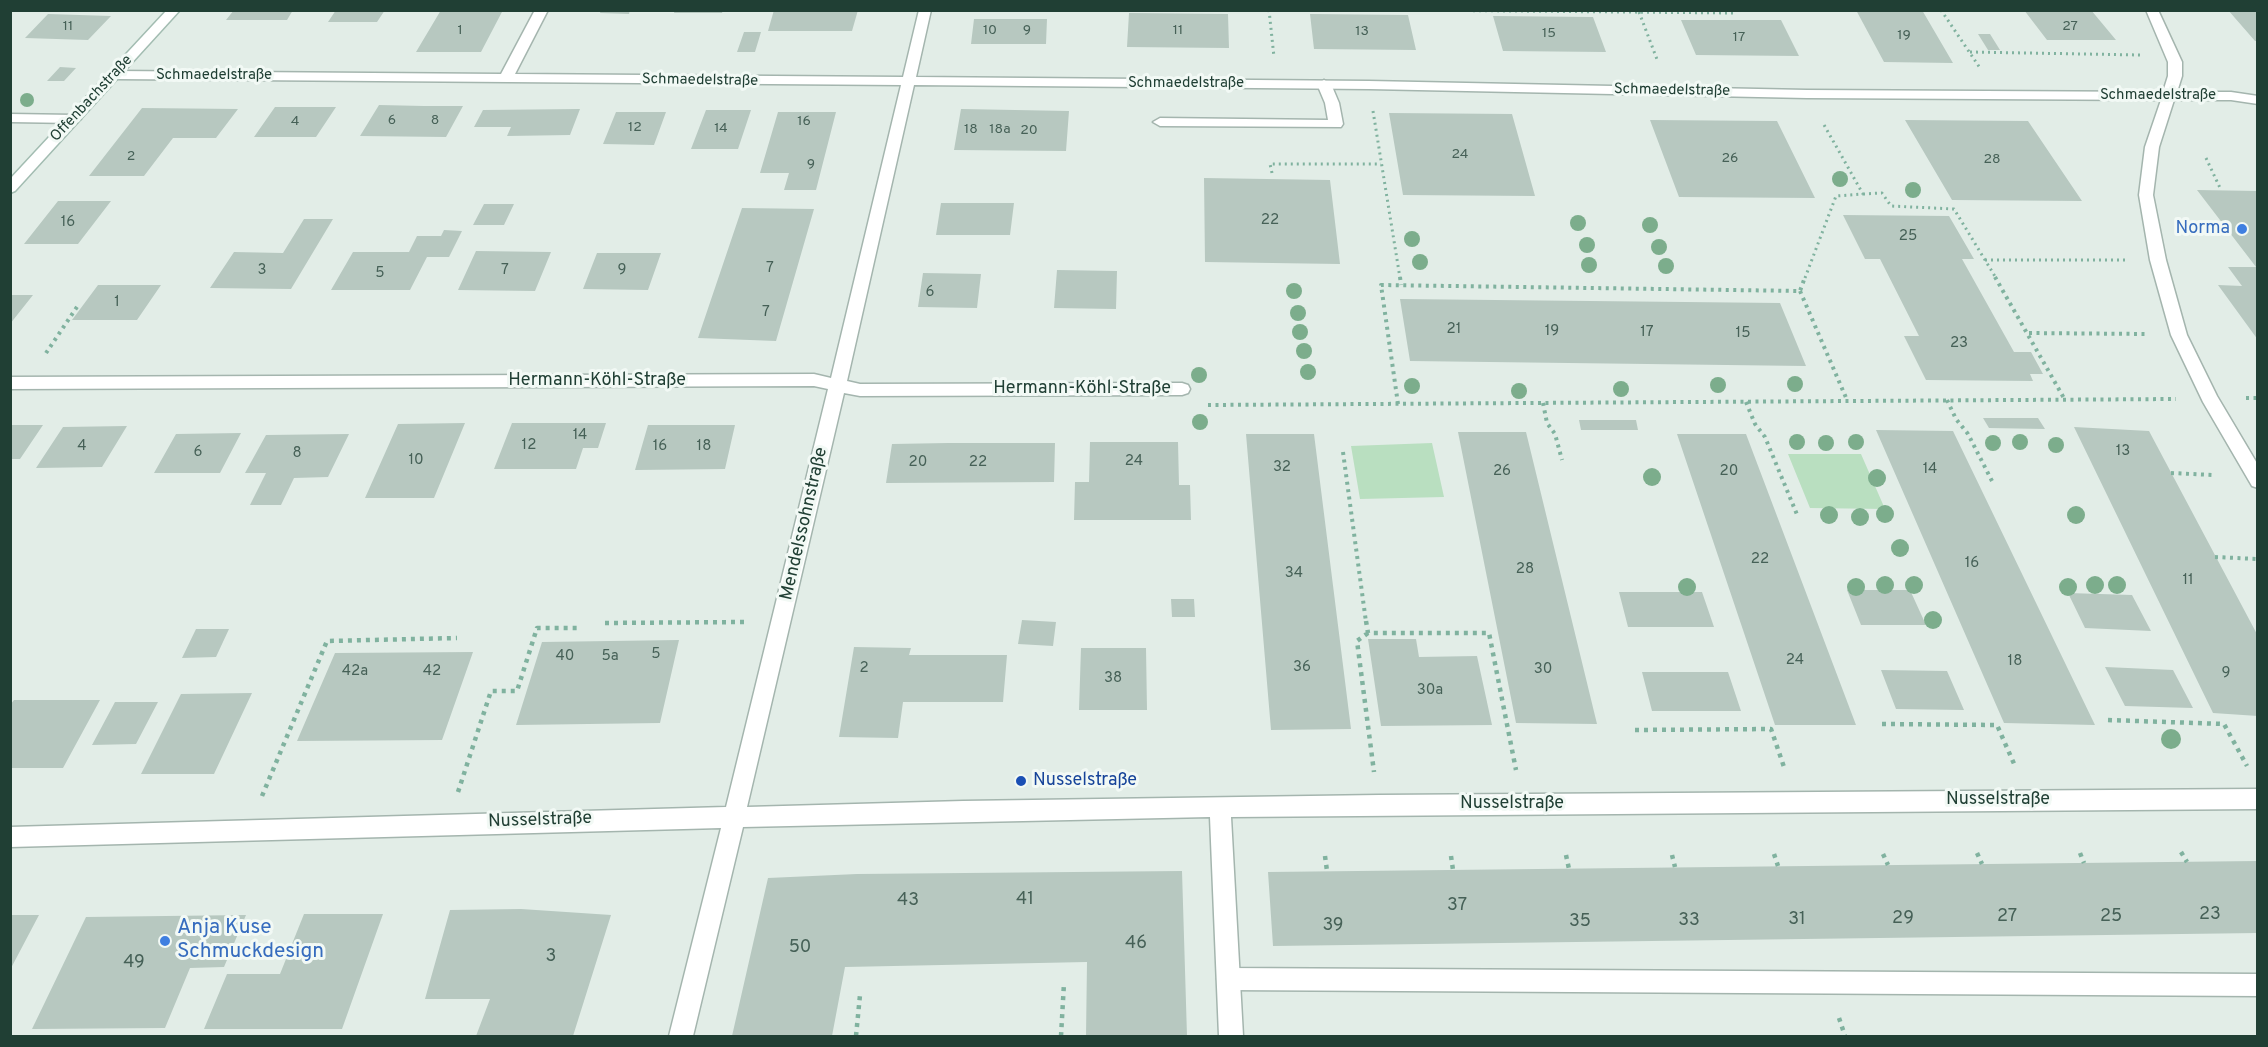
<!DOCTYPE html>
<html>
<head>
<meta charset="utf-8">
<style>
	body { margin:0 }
	#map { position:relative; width:2268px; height:1047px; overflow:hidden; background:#e2ede7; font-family:Overpass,sans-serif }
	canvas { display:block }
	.frame { position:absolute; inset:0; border:12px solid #203f34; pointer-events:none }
</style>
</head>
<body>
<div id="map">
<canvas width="2268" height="1047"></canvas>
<div class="frame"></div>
</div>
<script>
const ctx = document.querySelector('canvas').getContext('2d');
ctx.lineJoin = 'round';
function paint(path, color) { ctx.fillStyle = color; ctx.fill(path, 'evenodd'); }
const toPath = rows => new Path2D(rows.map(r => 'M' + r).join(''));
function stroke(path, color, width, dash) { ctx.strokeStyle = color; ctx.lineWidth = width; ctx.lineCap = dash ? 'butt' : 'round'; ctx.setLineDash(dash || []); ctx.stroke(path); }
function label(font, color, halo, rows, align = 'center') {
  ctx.font = font + ' Overpass,sans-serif'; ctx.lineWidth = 6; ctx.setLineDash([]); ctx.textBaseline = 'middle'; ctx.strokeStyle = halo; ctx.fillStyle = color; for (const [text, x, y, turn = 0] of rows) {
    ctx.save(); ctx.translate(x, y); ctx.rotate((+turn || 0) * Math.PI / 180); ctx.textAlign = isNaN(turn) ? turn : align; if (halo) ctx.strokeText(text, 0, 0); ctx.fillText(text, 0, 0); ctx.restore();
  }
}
const green = toPath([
	[1432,443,1444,497,1360,499,1351,446],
	[1788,454,1861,454,1885,509,1810,508]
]);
const building = toPath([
	[234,10,293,10,287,20,226,20],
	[336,10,385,10,377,22,328,22],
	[441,10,503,10,481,52,416,52],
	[601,10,630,10,629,14,600,13],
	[675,10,723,10,722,13,674,13],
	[774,10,858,10,852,31,768,31],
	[1856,10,1922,10,1953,63,1884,62],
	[2024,10,2091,10,2116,40,2047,40],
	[2228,10,2258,10,2258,41,2255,41],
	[1129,13,1228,14,1229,48,1127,47],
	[48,14,111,16,88,40,25,38],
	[1310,14,1408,15,1416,50,1314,49],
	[1493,16,1593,17,1606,52,1503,51],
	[974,19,1047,19,1046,44,971,44],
	[1681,20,1781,20,1799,56,1696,55],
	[744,32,761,32,755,52,737,52],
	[1978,34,1990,34,2000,50,1988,50],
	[60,67,76,68,64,81,47,81],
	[379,105,424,106,463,106,446,137,360,136],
	[275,107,336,107,316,137,254,137],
	[142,108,238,109,216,138,173,138,144,176,89,176],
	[580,109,570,135,507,136,511,127,474,127,483,110],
	[961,109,1069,111,1066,151,954,150],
	[706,110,751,110,738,149,691,149],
	[616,112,666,112,654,145,603,144],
	[778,112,836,112,816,190,784,190,789,173,760,173],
	[1389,113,1512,114,1535,196,1403,195],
	[1650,120,1777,121,1815,198,1679,197],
	[1905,120,2028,121,2082,201,1952,200],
	[1204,178,1330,180,1340,264,1205,262],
	[2197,190,2258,191,2258,340,2218,285,2242,286,2228,267,2256,267],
	[58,201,111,201,78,244,24,244],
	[941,203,1014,203,1010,235,936,235],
	[484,204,514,204,504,225,473,225],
	[742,208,814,209,776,341,698,338],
	[1843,215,1949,216,1974,259,1962,259,2014,352,2031,352,2043,374,2030,374,2033,381,1926,380,1904,336,1919,336,1880,259,1865,259],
	[304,219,333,219,291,289,210,288,234,252,283,253],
	[444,230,462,231,449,257,427,257,410,290,331,290,353,252,409,252,417,236,441,236],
	[476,251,551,252,535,291,458,290],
	[597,253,661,253,648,290,583,289],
	[1057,270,1117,271,1116,309,1054,308],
	[923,273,981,274,977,308,918,307],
	[98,285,161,285,137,320,72,320],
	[10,295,33,295,10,324],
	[1400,299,1780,303,1806,366,1410,361],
	[1983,418,2038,418,2045,429,1989,428],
	[1579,420,1636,420,1638,430,1581,430],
	[465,423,434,498,365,498,398,424],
	[512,423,606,423,598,448,583,448,576,469,494,469],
	[10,425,43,425,20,459,10,459],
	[648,425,735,425,725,469,635,470],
	[127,426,102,467,36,468,63,427],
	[2074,427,2149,431,2258,636,2258,716,2213,713],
	[1876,430,1953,431,2095,725,2004,723],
	[1458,432,1526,432,1597,724,1516,723],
	[241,433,220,473,154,473,176,434],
	[349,434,328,477,294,478,281,505,250,505,266,473,245,473,266,435],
	[1246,434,1314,434,1351,729,1271,730],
	[1677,434,1746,434,1856,725,1775,725],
	[1090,442,1178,442,1179,485,1190,485,1191,520,1074,520,1075,482,1089,482],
	[948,443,1055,443,1054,482,886,483,892,444],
	[1847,590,1910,590,1926,625,1861,625],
	[1619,592,1702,592,1714,627,1628,627],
	[2068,593,2132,595,2151,631,2085,628],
	[1171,599,1194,599,1195,617,1172,617],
	[1022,620,1056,622,1053,646,1018,644],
	[196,629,229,629,216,657,182,658],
	[1368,639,1416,639,1419,657,1477,656,1492,725,1381,726],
	[679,640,660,723,516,725,542,642],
	[854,647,911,648,909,655,1007,655,1003,702,903,702,898,738,839,737],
	[1081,648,1146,648,1147,710,1079,710],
	[473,652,442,740,297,741,335,653],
	[2105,667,2173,670,2193,708,2125,706],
	[1881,670,1947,671,1964,710,1896,709],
	[1642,672,1728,672,1741,711,1652,711],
	[252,693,214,774,141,774,181,694],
	[14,700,100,700,63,768,10,768,10,705],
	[115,702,158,702,136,744,92,745],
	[2258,861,2258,933,1273,946,1268,872],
	[1182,871,1187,1036,1086,1036,1087,962,845,967,832,1036,732,1036,768,878,857,874],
	[521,909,611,915,573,1036,476,1036,490,999,425,999,450,910],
	[304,914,383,914,342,1029,204,1029,227,974,280,974],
	[10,915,39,915,10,970],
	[246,915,224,967,190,968,165,1028,32,1029,86,917]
]);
const pathFar2 = toPath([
	[1269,10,1274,57],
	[1401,10,1733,13],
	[1941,10,1980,68],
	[1639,12,1658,62],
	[1970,52,2140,55],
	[1373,111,1400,278],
	[2206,158,2221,190],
	[1272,173,1270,164,1381,164],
	[1863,194,1882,193,1891,206,1954,209,1996,278],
	[1985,260,2127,260],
	[1805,278,1836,196,1863,194,1823,123]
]);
const pathFar1 = toPath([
	[1400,277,1401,285],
	[1995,277,2065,400],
	[1800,291,1847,400],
	[2029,333,2146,334],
	[46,353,79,304],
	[2246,398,2258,398],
	[1947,400,1956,419,1968,434,1992,481],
	[1746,402,1755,424,1765,437,1798,517],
	[1543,403,1547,423,1555,434,1562,460],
	[1398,404,1381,285,1800,291,1805,277],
	[1208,405,2176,399],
	[1343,452,1366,622],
	[2171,473,2212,475],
	[2215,557,2258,559]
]);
const path = toPath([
	[1366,621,1368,633,1489,633,1516,770],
	[605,623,748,622],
	[1368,633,1357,641,1374,772],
	[2108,720,2224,724,2247,766],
	[1882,724,1997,725,2015,766],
	[1635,730,1771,729,1784,767],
	[458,792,491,691,517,691,537,628,577,628],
	[262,796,327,641,457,638],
	[2181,852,2187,862],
	[1977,853,1982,864],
	[2080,853,2084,863],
	[1774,854,1778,866],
	[1883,854,1888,865],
	[1566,855,1569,869],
	[1672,855,1675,867],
	[1325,856,1327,871],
	[1451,856,1453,870],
	[1839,1018,1845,1036],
	[856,1036,860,995],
	[1061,1036,1064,983]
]);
const lane = toPath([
	[1324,80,1331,84,1339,103,1343,124,1341,127,1160,126,1153,122,1160,118,1328,120,1325,103,1317,84,1324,80],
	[1228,968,2258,974,2258,996,1228,990,1220,987,1217,979,1220,971,1228,968]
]);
const street = toPath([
	[535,10,548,10,515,74,903,77,919,10,931,10,916,77,1369,81,1807,90,2163,92,2168,76,2168,62,2146,10,2158,10,2182,62,2182,76,2177,92,2231,92,2258,96,2258,104,2231,100,2174,100,2159,147,2153,195,2166,260,2187,335,2217,396,2258,465,2258,488,2252,486,2203,402,2171,335,2150,260,2139,195,2145,147,2161,100,1807,98,1369,89,914,85,847,381,860,384,1182,383,1188,385,1190,389,1188,393,1182,395,860,396,844,393,747,807,963,801,1379,795,2258,789,2258,809,1231,817,1243,1036,1219,1036,1210,817,743,827,693,1036,669,1036,721,828,10,847,10,827,726,807,828,389,814,386,10,389,10,377,814,374,831,378,901,85,115,79,108,75,115,71,501,74,535,10],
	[10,114,74,115,81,119,74,123,10,122,10,114]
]);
const secondary = toPath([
	[167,10,180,10,15,191,10,193,10,179,167,10]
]);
const trees = [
	[27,100,7],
	[1840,179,8],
	[1913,190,8],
	[1578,223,8],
	[1650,225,8],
	[1412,239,8],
	[1587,245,8],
	[1659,247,8],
	[1420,262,8],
	[1589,265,8],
	[1666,266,8],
	[1294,291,8],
	[1298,313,8],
	[1300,332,8],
	[1304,351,8],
	[1308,372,8],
	[1199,375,8],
	[1795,384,8],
	[1718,385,8],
	[1412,386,8],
	[1621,389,8],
	[1519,391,8],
	[1200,422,8],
	[1797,442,8],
	[1856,442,8],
	[2020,442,8],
	[1826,443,8],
	[1993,443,8],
	[2056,445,8],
	[1652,477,9],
	[1877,478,9],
	[1885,514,9],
	[1829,515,9],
	[2076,515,9],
	[1860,517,9],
	[1900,548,9],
	[1885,585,9],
	[1914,585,9],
	[2095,585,9],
	[2117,585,9],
	[1687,587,9],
	[1856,587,9],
	[2068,587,9],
	[1933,620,9],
	[2171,739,10]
];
const markers = [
	[2242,229,6,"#3f7fe0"],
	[1021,781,6,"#1a4fb4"],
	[165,941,6,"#3f7fe0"]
];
const farNumbernames = [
	["11",68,27],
	["27",2070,27],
	["1",460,31],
	["10",990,31],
	["9",1027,31],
	["11",1178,31],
	["13",1362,32],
	["15",1549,34],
	["19",1904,36],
	["17",1739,38],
	["6",392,121],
	["8",435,121],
	["4",295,122],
	["16",804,122],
	["12",635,128],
	["14",721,129],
	["18",971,130],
	["18a",1000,130],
	["20",1029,131],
	["24",1460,155],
	["2",131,157],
	["26",1730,159],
	["28",1992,160],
	["9",811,165]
];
const farStreetnames = [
	["Schmaedelstraße",214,76],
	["Schmaedelstraße",700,81,1],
	["Schmaedelstraße",1186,84],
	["Schmaedelstraße",1672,91,1],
	["Schmaedelstraße",2158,96],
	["Offenbachstraße",92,99,-47]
];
const numberNames = [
	["22",1270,221],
	["16",68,223],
	["25",1908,237],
	["7",770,269],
	["3",262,271],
	["7",505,271],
	["9",622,271],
	["5",380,274],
	["6",930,293],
	["1",117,303],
	["7",766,313],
	["21",1454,330],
	["19",1552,332],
	["17",1647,333],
	["15",1743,334],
	["23",1959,344],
	["14",580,436],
	["12",529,446],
	["4",82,447],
	["16",660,447],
	["18",704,447],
	["13",2123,452],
	["6",198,453],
	["8",297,454],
	["10",416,461],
	["24",1134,462],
	["20",918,463],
	["22",978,463],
	["32",1282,468],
	["14",1930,470],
	["26",1502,472],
	["20",1729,472],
	["22",1760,560],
	["16",1972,564],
	["28",1525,570],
	["34",1294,574],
	["11",2188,581],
	["5",656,655],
	["40",565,657],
	["5a",610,657],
	["24",1795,661],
	["18",2015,662],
	["36",1302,668],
	["2",864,669],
	["30",1543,670],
	["42a",355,672],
	["42",432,672],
	["9",2226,674],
	["38",1113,679],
	["30a",1430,691]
];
const shopNames = [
	["Norma",2230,229]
];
const streetNames = [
	["Hermann-Köhl-Straße",597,381],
	["Hermann-Köhl-Straße",1082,389],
	["Mendelssohnstraße",805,524,-77],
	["Nusselstraße",1998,800],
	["Nusselstraße",1512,804],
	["Nusselstraße",540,821,-2]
];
const transitNames = [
	["Nusselstraße",1033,781]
];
const nearNumbernames = [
	["41",1025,900],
	["43",908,901],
	["37",1457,906],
	["23",2210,915],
	["27",2007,917],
	["25",2111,917],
	["29",1903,919],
	["31",1797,920],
	["33",1689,921],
	["35",1580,922],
	["39",1333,926],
	["46",1136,944],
	["50",800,948],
	["3",551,957],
	["49",134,963]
];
const nearShopnames = [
	["Anja Kuse",177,929],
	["Schmuckdesign",177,953]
];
paint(green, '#b9dfc0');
paint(building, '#b7c8c0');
stroke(lane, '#a4b5ae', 3);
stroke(street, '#a4b5ae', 3);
stroke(secondary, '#a2bcb1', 3);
stroke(pathFar2, '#80b29f', 3, [2, 4]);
stroke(pathFar1, '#80b29f', 4, [3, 4.5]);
stroke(path, '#80b29f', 4.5, [4, 5]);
paint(lane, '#fff');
paint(street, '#fff');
paint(secondary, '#fff');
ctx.fillStyle = '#7cad8c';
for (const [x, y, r] of trees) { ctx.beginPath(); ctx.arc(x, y, r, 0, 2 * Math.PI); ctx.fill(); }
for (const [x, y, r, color] of markers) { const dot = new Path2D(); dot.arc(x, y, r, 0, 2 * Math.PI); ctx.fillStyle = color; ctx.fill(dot); stroke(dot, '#f2f9f5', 2); }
label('14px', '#466157', null, farNumbernames);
label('15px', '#203f34', '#f2f9f5', farStreetnames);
label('15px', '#466157', null, numberNames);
label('18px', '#366cbe', '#f2f9f5', shopNames, 'right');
label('18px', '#203f34', '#f2f9f5', streetNames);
label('18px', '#164399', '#f2f9f5', transitNames, 'left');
label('18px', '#466157', null, nearNumbernames);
label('21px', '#366cbe', '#f2f9f5', nearShopnames, 'left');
</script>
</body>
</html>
